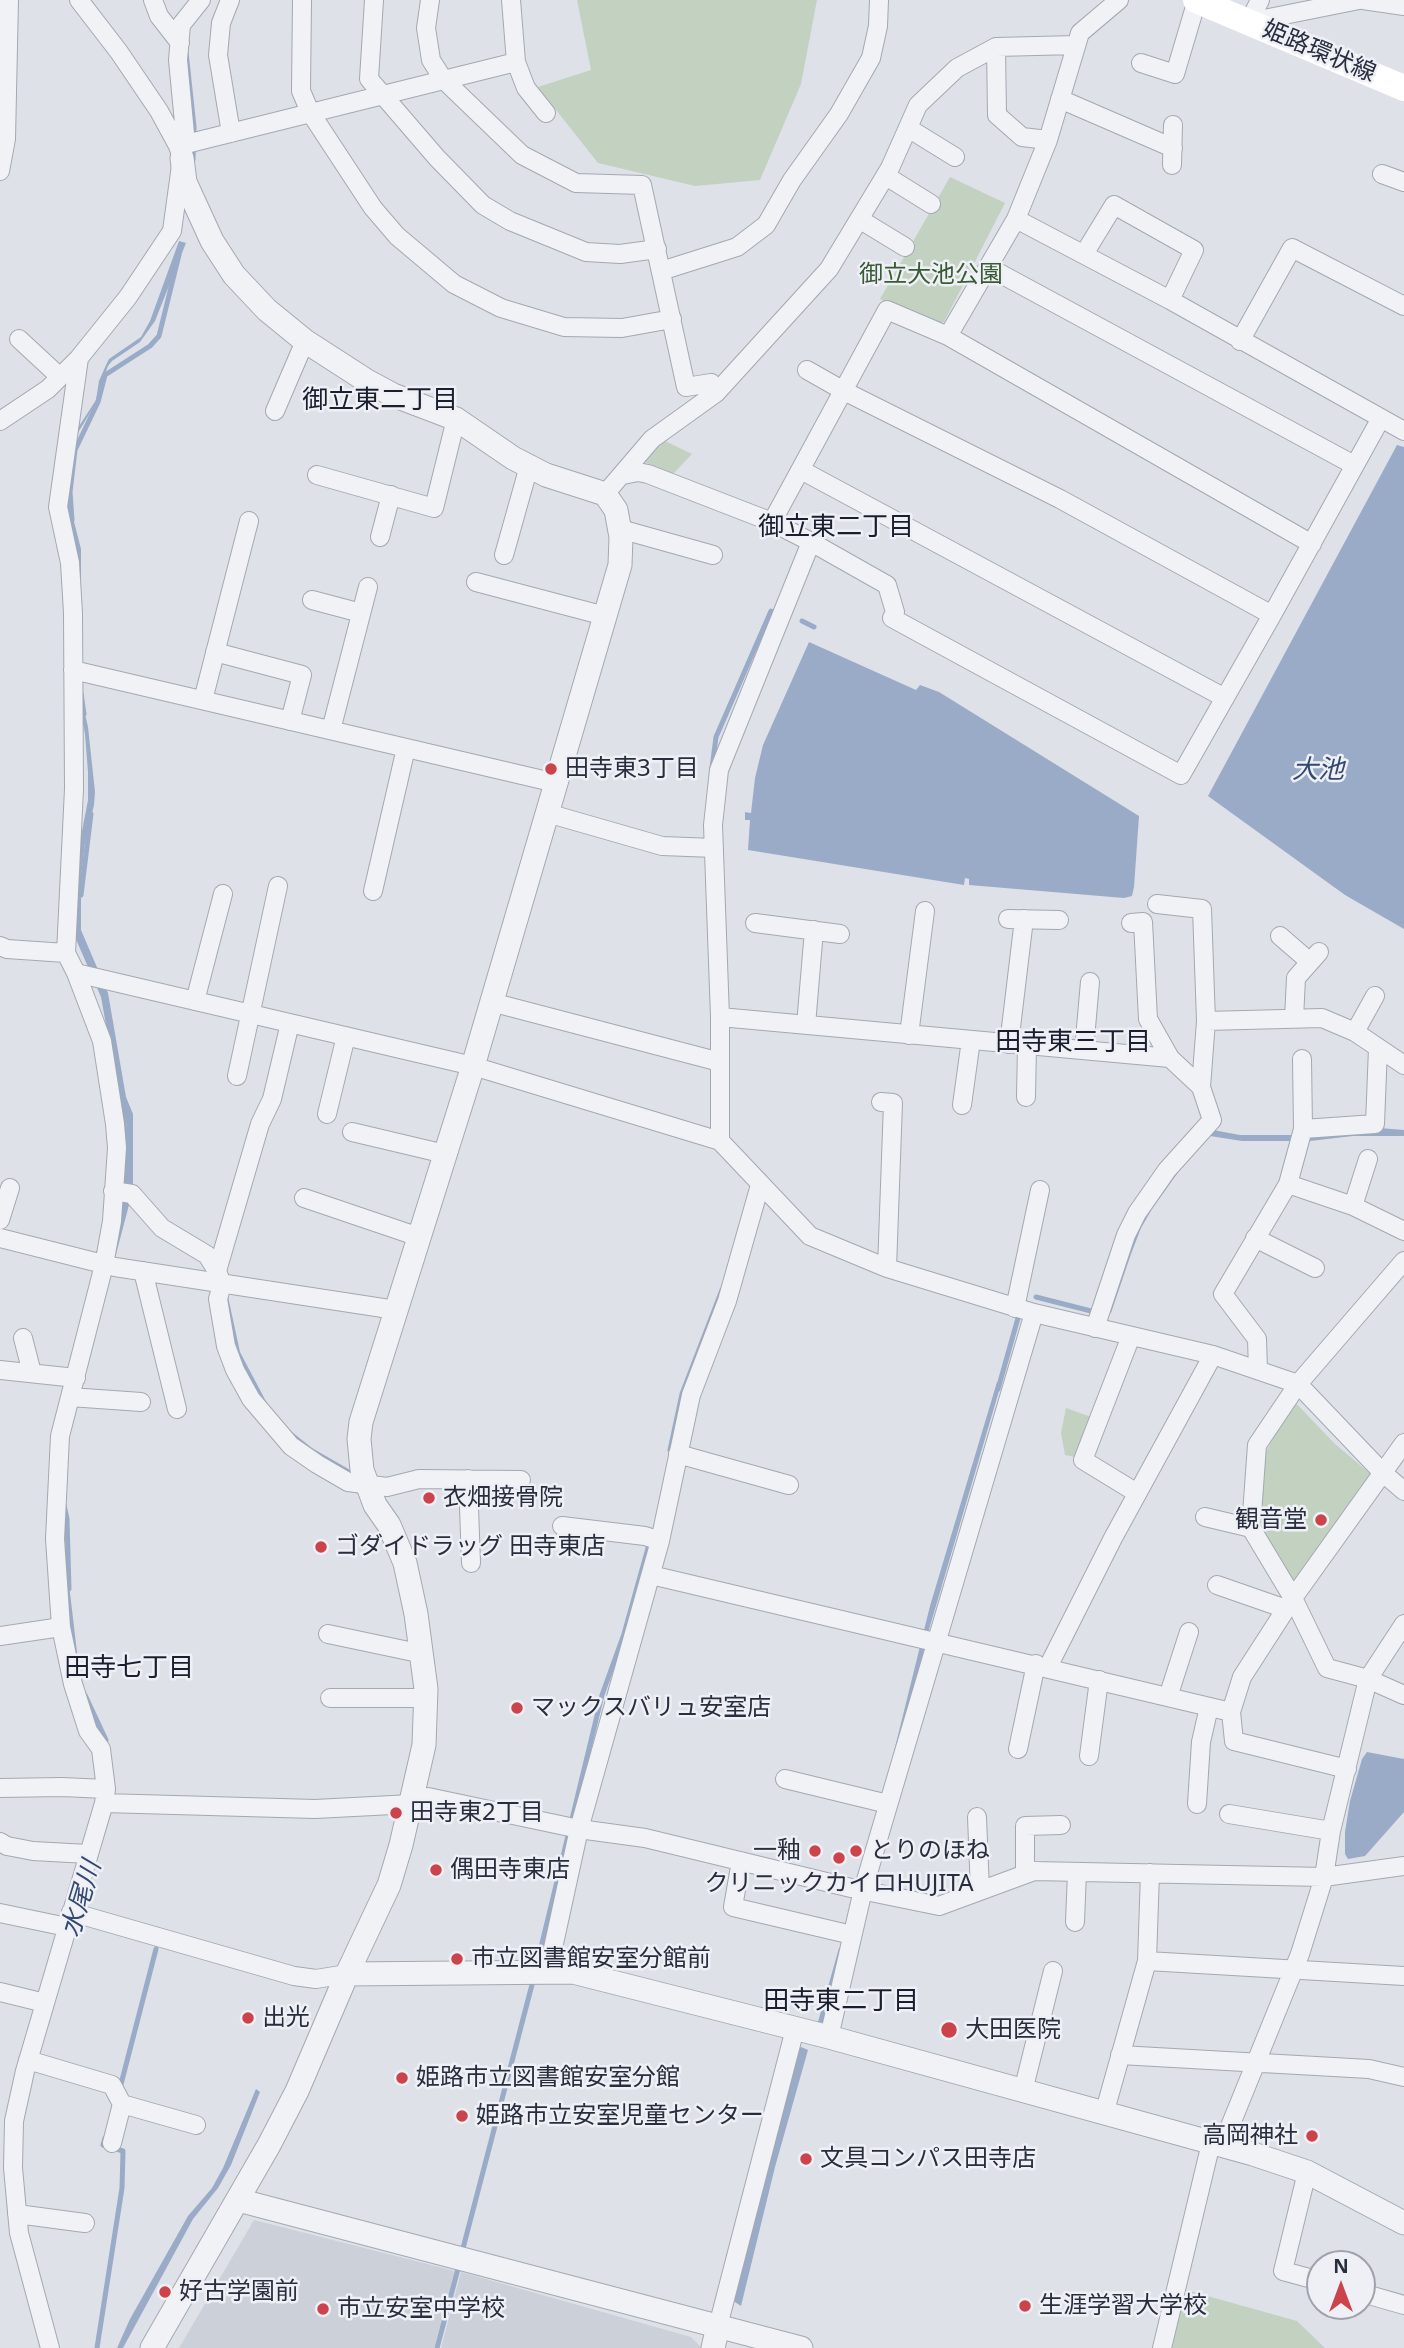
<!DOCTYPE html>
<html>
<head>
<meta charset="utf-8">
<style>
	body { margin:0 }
	#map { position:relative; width:1404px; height:2348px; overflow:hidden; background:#dee1e8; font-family:"Noto Sans",sans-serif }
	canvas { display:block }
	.north { position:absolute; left:1306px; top:2250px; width:70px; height:70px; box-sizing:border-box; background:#eef0f5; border:2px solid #9fa2ac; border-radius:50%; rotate:0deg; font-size:19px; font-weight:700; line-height:28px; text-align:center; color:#282e3e }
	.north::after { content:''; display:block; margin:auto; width:24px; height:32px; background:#cb444c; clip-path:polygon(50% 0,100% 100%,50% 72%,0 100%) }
</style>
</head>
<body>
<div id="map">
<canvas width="1404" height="2348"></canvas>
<div class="north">N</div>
</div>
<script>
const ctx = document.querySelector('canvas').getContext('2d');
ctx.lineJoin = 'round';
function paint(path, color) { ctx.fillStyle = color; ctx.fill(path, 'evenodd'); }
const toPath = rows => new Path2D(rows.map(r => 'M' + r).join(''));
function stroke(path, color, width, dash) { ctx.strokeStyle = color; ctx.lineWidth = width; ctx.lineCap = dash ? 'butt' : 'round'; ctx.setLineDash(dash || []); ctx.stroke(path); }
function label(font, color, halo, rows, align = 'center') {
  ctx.font = font + ' "Noto Sans","Noto Sans JP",sans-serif'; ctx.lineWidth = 5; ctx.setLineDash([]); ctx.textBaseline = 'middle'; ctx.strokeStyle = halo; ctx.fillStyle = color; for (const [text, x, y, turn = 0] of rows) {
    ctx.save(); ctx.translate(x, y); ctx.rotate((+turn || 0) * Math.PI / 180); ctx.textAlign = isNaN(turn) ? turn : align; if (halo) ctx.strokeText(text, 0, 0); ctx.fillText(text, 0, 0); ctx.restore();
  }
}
const built = toPath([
	[254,2220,455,2271,434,2348,179,2348],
	[461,2272,691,2337,702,2348,441,2348]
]);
const green = toPath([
	[577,0,817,0,801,84,760,180,695,186,598,163,538,87,591,70],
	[950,177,1005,203,944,322,931,324,880,299],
	[663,440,692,454,673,474,640,460],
	[1293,1400,1334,1443,1374,1477,1298,1579,1290,1579,1257,1521,1260,1463],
	[1066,1408,1091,1417,1075,1457,1065,1455,1061,1433],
	[1175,2287,1297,2321,1325,2348,1162,2348]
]);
const water = toPath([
	[179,241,186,243,155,321,140,342,112,361,108,366,102,382,99,398,76,436,68,475,70,506,81,549,81,696,88,727,95,792,94,805,85,842,81,878,81,930,108,993,126,1097,133,1114,133,1184,130,1200,159,1230,204,1258,214,1270,211,1274,200,1259,162,1237,129,1205,68,1436,62,1489,66,1559,79,1669,92,1716,107,1740,115,1797,112,1811,51,2004,47,2003,110,1797,107,1755,103,1741,89,1716,76,1669,70,1628,59,1490,64,1435,118,1234,122,1211,127,1125,120,1103,101,997,75,937,75,886,79,847,88,800,88,772,85,734,78,697,75,548,66,513,65,476,74,434,96,400,99,381,106,365,109,359,141,337,150,321],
	[1397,445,1404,447,1404,929,1345,895,1208,796],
	[809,642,916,690,920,685,939,692,1139,816,1134,887,1132,896,1124,898,969,885,969,879,965,878,964,885,748,850,750,820,745,820,745,812,751,813,755,778,763,745],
	[1379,1128,1404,1130,1404,1136,1353,1136,1310,1141,1242,1141,1210,1136,1179,1171,1152,1209,1141,1228,1131,1254,1111,1313,1105,1312,1147,1203,1213,1130,1240,1135,1308,1135],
	[227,1292,240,1352,270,1409,287,1428,312,1448,352,1471,349,1475,307,1449,266,1410,244,1370,234,1345,225,1301],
	[997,1382,1001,1384,928,1633,900,1749,864,1879,857,1877,881,1804,930,1606],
	[1367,1752,1404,1759,1404,1812,1365,1856,1348,1859,1345,1854,1345,1832,1350,1801,1362,1759],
	[839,1948,844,1951,823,2022,818,2022],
	[801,2047,808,2050,775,2167,741,2306,732,2300,796,2051],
	[256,2089,260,2092,231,2165,218,2188,193,2219,123,2348,117,2348,130,2319,188,2216,212,2188,223,2168]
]);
const stream = toPath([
	[186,52,194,127,193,160],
	[72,520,70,492,75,450,98,402,105,375,150,346,159,336,179,255],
	[802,621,814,627],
	[81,693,84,714],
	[712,768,716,737,771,611],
	[81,895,91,814],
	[123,1108,126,1147],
	[1036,1297,1091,1311],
	[998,1389,1018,1318],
	[670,1450,682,1394,722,1290],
	[64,1505,67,1519,69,1589],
	[85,1695,106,1740],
	[536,1968,602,1695,624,1634,650,1541],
	[120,2088,156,1949],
	[462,2252,534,1977],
	[97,2348,122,2188,123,2151,103,2145,105,2138],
	[437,2348,459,2265]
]);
const minor = toPath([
	[153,0,159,16,180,43],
	[230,0,221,23,218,55,231,133],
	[302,0,301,91,310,112,373,208,397,236,454,284,501,308,564,327,622,328,672,319],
	[374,0,369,79,437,158,483,205,510,221,586,252,620,254,657,249],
	[430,0,426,28,431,60,443,79,522,155,576,183,642,185,686,387,711,383,716,393],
	[511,0,516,62,526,88,546,113],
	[1363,0,1404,6],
	[1249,22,1359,0],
	[1249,22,1260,0],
	[996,47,997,115,1022,137,1048,140],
	[1141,63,1175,74,1197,0],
	[1060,99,1173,148],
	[908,128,955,157],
	[186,144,178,60,181,25,201,0],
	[178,146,516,62],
	[1172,165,1173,125],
	[0,171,6,139,9,0],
	[1382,174,1404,182],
	[886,176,931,204],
	[859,219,905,247],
	[1016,219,1170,300,1404,431],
	[1084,254,1114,205,1194,250,1170,300],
	[988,267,1354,465],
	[661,271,737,247,766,225,792,180,839,114,871,58,878,26,879,0],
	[948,336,1312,544],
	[19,339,60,377],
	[1240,341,1292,248,1404,306],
	[807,370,844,391,1060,499,1272,615],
	[275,411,305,341],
	[0,421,48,389,79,358,128,297,172,231,182,158,178,146,159,111,119,52,79,0],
	[801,470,1225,698],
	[317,475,434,508,456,419],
	[623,475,638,472,648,474,772,522,811,542,887,585,895,612,892,618,1181,775,1272,615,1381,418],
	[605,494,652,439,716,393,829,269,890,168,918,105,957,68,996,47,1076,45],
	[772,522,887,310,948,336,1016,219,1048,140,1080,33,1119,0],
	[620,529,713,555],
	[380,537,391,495],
	[504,555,529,466],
	[476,582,605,616],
	[312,600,361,613],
	[215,652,302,675,290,721],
	[73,670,556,783],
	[203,700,249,521],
	[331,730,368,587],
	[547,813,662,846,714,848],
	[373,891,406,748],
	[1157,904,1202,909,1206,1021,1201,1087],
	[1008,919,1059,920],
	[755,923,840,934],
	[1131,923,1143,922,1148,1019,1170,1058],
	[1280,936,1310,962],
	[0,946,7,949,66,953],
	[76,973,473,1066,720,1141,810,1236,887,1268,1034,1313,1213,1355,1298,1384,1383,1473,1404,1491],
	[195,1001,223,894],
	[491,1002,720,1062],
	[720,1017,1170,1058,1201,1087,1212,1120,1167,1170,1137,1213,1126,1235,1095,1328],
	[1294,1018,1296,978,1319,952],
	[1206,1021,1322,1018,1355,1032,1404,1065],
	[806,1025,814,930],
	[1355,1032,1375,996],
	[909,1035,925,911],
	[1009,1044,1024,919],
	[1084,1050,1090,982],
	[237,1076,278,886],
	[1026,1097,1027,1045],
	[881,1102,893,1103,887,1268],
	[962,1105,971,1040],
	[327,1114,346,1036],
	[1303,1129,1375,1124,1378,1048],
	[352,1132,445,1154],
	[720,1141,720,1017,713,825,719,770,811,542],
	[1288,1184,1353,1206,1404,1231],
	[113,1191,132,1194,162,1228,207,1255,217,1271,222,1284,218,1299,226,1346,235,1370,251,1399,291,1446,317,1464,348,1482,387,1487,419,1479,521,1480],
	[304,1198,419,1237],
	[1353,1206,1368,1159],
	[0,1220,10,1188],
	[0,1238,115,1267,396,1310],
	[1255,1238,1315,1268],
	[1404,1261,1298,1384,1257,1445,1251,1528,1293,1598,1327,1668,1368,1679,1404,1695],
	[143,1271,177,1409],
	[217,1271,260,1124,272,1099,290,1023],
	[1015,1308,1040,1190],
	[1131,1336,1083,1460,1137,1493],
	[23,1338,32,1373],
	[0,1370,76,1378],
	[1258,1370,1257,1339,1223,1294,1288,1184,1303,1129,1302,1059],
	[70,1397,141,1402],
	[678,1454,789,1485],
	[468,1479,471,1563],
	[1205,1517,1251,1528],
	[562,1526,645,1536,660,1541],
	[651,1575,1231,1712],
	[1217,1585,1286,1609],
	[328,1634,423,1654],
	[0,1636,61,1627],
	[1048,1667,1113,1538,1213,1355],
	[1168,1697,1189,1632],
	[330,1698,426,1698],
	[1018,1749,1036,1664],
	[1089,1756,1099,1680],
	[1347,1769,1234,1741,1231,1712,1242,1677,1293,1598,1404,1443],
	[785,1779,888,1804],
	[0,1788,62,1787,106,1789],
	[104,1803,315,1809,412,1804,428,1797,579,1829,645,1838,851,1888,939,1906,1034,1871,1324,1877,1404,1866],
	[1197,1804,1201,1742,1209,1707],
	[1229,1814,1331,1831],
	[977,1817,980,1891],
	[0,1842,7,1846,33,1851,88,1854],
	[741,1861,733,1907,852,1935],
	[1025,1874,1025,1826,1061,1825],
	[71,1912,294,1976,316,1979,347,1974],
	[0,1913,67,1927],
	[1075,1922,1077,1872],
	[1147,1961,1404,1976],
	[548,1971,579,1829,660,1541,691,1395,727,1301,760,1185],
	[0,1992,45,2003],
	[829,2037,863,1890,1034,1313],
	[1120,2055,1369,2069,1404,2077],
	[28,2060,112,2085,122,2104,112,2143],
	[1023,2091,1053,1971],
	[122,2104,196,2125],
	[1104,2114,1147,1961,1150,1873],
	[1222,2146,1300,1954,1324,1877,1331,1831,1368,1679,1404,1624],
	[1307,2172,1283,2271,1320,2281],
	[17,2214,85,2223],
	[1362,2293,1404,2305],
	[718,2326,795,2029],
	[50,2348,19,2233,13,2168,14,2121,25,2071,104,1803,106,1789,101,1749,88,1731,73,1684,61,1627,55,1539,60,1436,104,1265,112,1221,117,1148,115,1124,102,1041,76,973,66,953,74,789,73,613,70,563,58,507,79,358],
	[1162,2348,1211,2143]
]);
const tertiary = toPath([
	[347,1974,573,1972,829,2037,1253,2154,1307,2172,1404,2223],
	[238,2200,801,2348],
	[152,2348,269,2145,297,2091,347,1974,389,1885,401,1845,424,1745,426,1689,416,1614,405,1563,389,1525,375,1505,362,1470,359,1439,361,1422,473,1066,620,565,621,537,616,510,605,494,546,475,513,458,456,419,393,395,367,381,305,341,267,310,234,275,212,241,185,182,182,158],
	[713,2348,718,2326]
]);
const secondary = toPath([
	[1196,0,1404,88]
]);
const markers = [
	[551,769,7,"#cb444c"],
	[429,1498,7,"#cb444c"],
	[1321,1520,7,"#cb444c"],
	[321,1547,7,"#cb444c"],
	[517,1708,7,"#cb444c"],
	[396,1813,7,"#cb444c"],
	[815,1851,7,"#cb444c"],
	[856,1851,7,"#cb444c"],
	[839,1858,7,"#cb444c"],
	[436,1870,7,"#cb444c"],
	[457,1959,7,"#cb444c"],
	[248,2018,7,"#cb444c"],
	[949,2030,9,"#cb444c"],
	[402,2078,7,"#cb444c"],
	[462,2116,7,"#cb444c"],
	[1312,2136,7,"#cb444c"],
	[806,2159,7,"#cb444c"],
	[165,2292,7,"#cb444c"],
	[1025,2306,7,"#cb444c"],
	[323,2309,7,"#cb444c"]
];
const streetNames = [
	["姫路環状線",1319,52,23]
];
const parkNames = [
	["御立大池公園",931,275]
];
const poiNames = [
	["田寺東3丁目",565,769],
	["衣畑接骨院",443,1498],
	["観音堂",1307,1520,"right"],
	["ゴダイドラッグ 田寺東店",335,1547],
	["マックスバリュ安室店",531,1708],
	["田寺東2丁目",410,1813],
	["一釉",801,1851,"right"],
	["とりのほね",870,1851],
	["偶田寺東店",450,1870],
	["クリニックカイロHUJITA",839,1884,"center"],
	["市立図書館安室分館前",471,1959],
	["出光",262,2018],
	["大田医院",965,2030],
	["姫路市立図書館安室分館",416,2078],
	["姫路市立安室児童センター",476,2116],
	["高岡神社",1298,2136,"right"],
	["文具コンパス田寺店",820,2159],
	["好古学園前",179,2292],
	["生涯学習大学校",1039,2306],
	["市立安室中学校",337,2309]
];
const neighbourhoodNames = [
	["御立東二丁目",380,401],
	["御立東二丁目",836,528],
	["田寺東三丁目",1073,1043],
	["田寺七丁目",129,1669],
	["田寺東二丁目",841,2002]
];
const waterNames = [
	["大池",1318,771],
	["水尾川",82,1899,-73]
];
paint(built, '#ccd0d9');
paint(green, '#c2d1c0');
paint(water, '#9aabc7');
stroke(stream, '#9aabc7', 5);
stroke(minor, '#a4a8b2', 20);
stroke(tertiary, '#a4a8b2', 25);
stroke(minor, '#f1f2f6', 18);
stroke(tertiary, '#f1f2f6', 23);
stroke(secondary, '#fff', 26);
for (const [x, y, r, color] of markers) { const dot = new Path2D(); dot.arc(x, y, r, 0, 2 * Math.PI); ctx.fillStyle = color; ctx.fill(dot); stroke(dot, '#eef0f5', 2.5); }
label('24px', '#282e3e', '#eef0f5', streetNames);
label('24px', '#395a35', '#eef0f5', parkNames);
label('24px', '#282e3e', '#eef0f5', poiNames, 'left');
label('26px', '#1a1f2f', '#eef0f5', neighbourhoodNames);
label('italic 26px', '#334971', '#eef0f5', waterNames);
</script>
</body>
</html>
